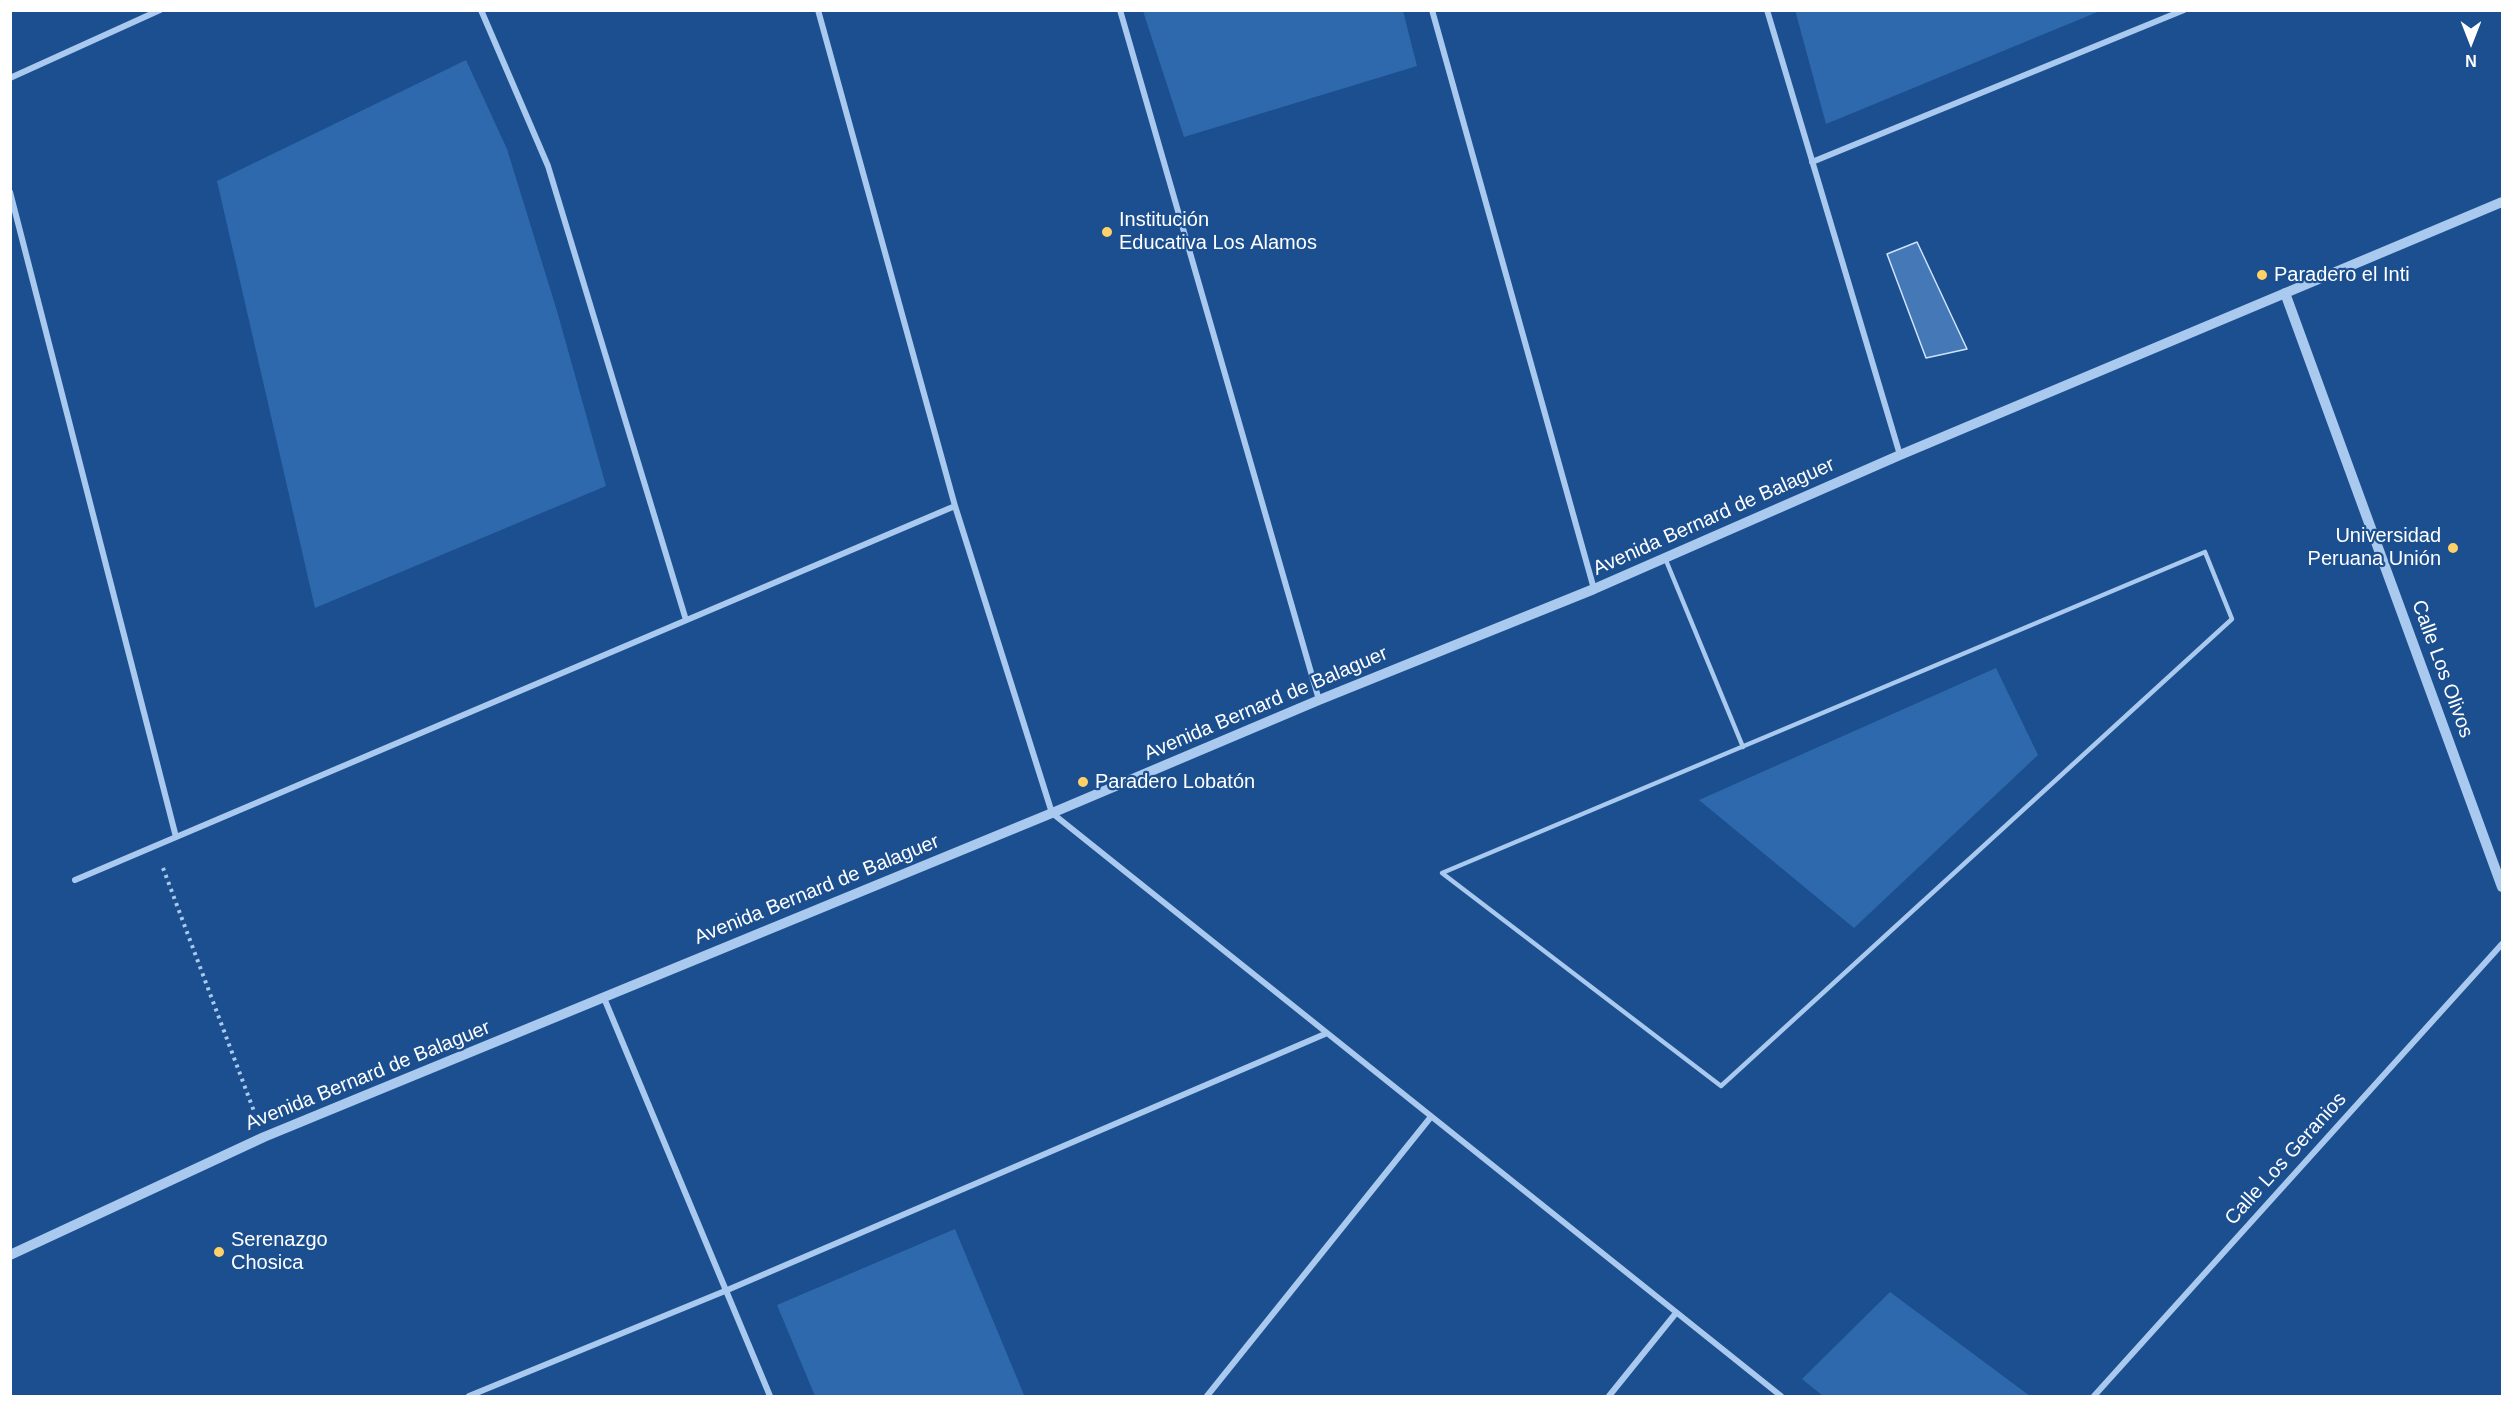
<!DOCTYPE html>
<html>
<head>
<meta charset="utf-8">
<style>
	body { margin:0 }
	#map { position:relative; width:2513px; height:1407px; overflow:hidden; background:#1b4f8f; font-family:Helvetica,sans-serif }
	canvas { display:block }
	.frame { position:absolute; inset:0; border:12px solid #fff; pointer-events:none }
	.north { position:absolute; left:2441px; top:12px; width:60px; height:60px; -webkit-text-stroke:4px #1b4f8f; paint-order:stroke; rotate:180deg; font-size:16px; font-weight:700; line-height:24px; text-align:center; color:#fff }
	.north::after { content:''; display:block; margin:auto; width:21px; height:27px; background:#fff; clip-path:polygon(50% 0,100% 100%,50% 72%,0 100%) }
</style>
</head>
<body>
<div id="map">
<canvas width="2513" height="1407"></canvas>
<div class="frame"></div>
<div class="north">N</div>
</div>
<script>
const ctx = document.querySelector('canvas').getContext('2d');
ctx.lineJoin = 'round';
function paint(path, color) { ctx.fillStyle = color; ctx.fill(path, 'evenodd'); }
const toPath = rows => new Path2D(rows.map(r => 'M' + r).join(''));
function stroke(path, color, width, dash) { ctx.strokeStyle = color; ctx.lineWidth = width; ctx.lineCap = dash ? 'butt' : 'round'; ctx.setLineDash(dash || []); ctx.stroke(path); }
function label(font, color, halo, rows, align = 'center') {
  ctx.font = font + ' Helvetica,sans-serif'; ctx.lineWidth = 4.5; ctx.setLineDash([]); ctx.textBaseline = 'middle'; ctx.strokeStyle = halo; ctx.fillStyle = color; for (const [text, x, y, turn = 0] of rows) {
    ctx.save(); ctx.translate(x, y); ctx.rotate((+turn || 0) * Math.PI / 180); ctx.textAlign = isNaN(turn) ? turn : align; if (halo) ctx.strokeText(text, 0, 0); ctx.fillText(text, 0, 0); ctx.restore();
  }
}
const green = toPath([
	[1795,10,2100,10,2100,11,1826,124],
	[1143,11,1403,11,1417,66,1184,137],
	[466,60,507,149,557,311,606,486,315,608,217,181],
	[1996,668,2038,755,1854,928,1699,800],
	[955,1229,1024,1395,1023,1396,815,1396,777,1305],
	[1890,1292,2030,1396,1823,1396,1802,1379]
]);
const building = toPath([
	[1917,242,1967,349,1926,358,1887,254,1917,242]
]);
const path = toPath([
	[163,868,255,1114]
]);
const service = toPath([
	[2205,552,2232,619,1721,1086,1442,873,2205,552],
	[1665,558,1743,747]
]);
const minor = toPath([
	[481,10,548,166,686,620],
	[818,10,955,506,1052,813,1781,1396],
	[1120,10,1319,700],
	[1432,10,1594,589],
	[1767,10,1900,455],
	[10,78,160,10],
	[1812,162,2184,10],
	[10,192,176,837],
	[75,880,955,506],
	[604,998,770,1396],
	[469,1396,725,1291,1325,1034],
	[1207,1396,1430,1118],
	[1609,1396,1676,1313],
	[2094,1396,2502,944]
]);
const tertiary = toPath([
	[2285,293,2502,887],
	[10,1255,264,1137,1052,813,1319,700,1594,589,1900,455,2502,202]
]);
const markers = [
	[1107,232,6,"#ffd166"],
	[2262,275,6,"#ffd166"],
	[2453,548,6,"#ffd166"],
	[1083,782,6,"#ffd166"],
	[219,1252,6,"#ffd166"]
];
const poiNames = [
	["Institución",1119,220],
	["Educativa Los Alamos",1119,243],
	["Paradero el Inti",2274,275],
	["Universidad",2441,536,"right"],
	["Peruana Unión",2441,559,"right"],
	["Paradero Lobatón",1095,782],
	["Serenazgo",231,1240],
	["Chosica",231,1263]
];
const streetNames = [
	["Avenida Bernard de Balaguer",1714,517,-24],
	["Calle Los Olivos",2442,669,70],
	["Avenida Bernard de Balaguer",1266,704,-23],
	["Avenida Bernard de Balaguer",817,890,-22],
	["Avenida Bernard de Balaguer",368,1076,-22],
	["Calle Los Geranios",2286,1159,-48]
];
paint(green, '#2e69ad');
paint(building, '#4478b7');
stroke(building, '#cfe3fa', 1.5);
stroke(path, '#a9c9ee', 4, [3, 4.5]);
stroke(service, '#a9c9ee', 4.5);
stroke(minor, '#a9c9ee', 6);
stroke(tertiary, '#a9c9ee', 10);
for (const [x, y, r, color] of markers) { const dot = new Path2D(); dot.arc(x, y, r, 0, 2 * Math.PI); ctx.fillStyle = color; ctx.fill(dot); stroke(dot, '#1b4f8f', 2); }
label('20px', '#fff', '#1b4f8f', poiNames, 'left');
label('20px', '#fff', '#1b4f8f', streetNames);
</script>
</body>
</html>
